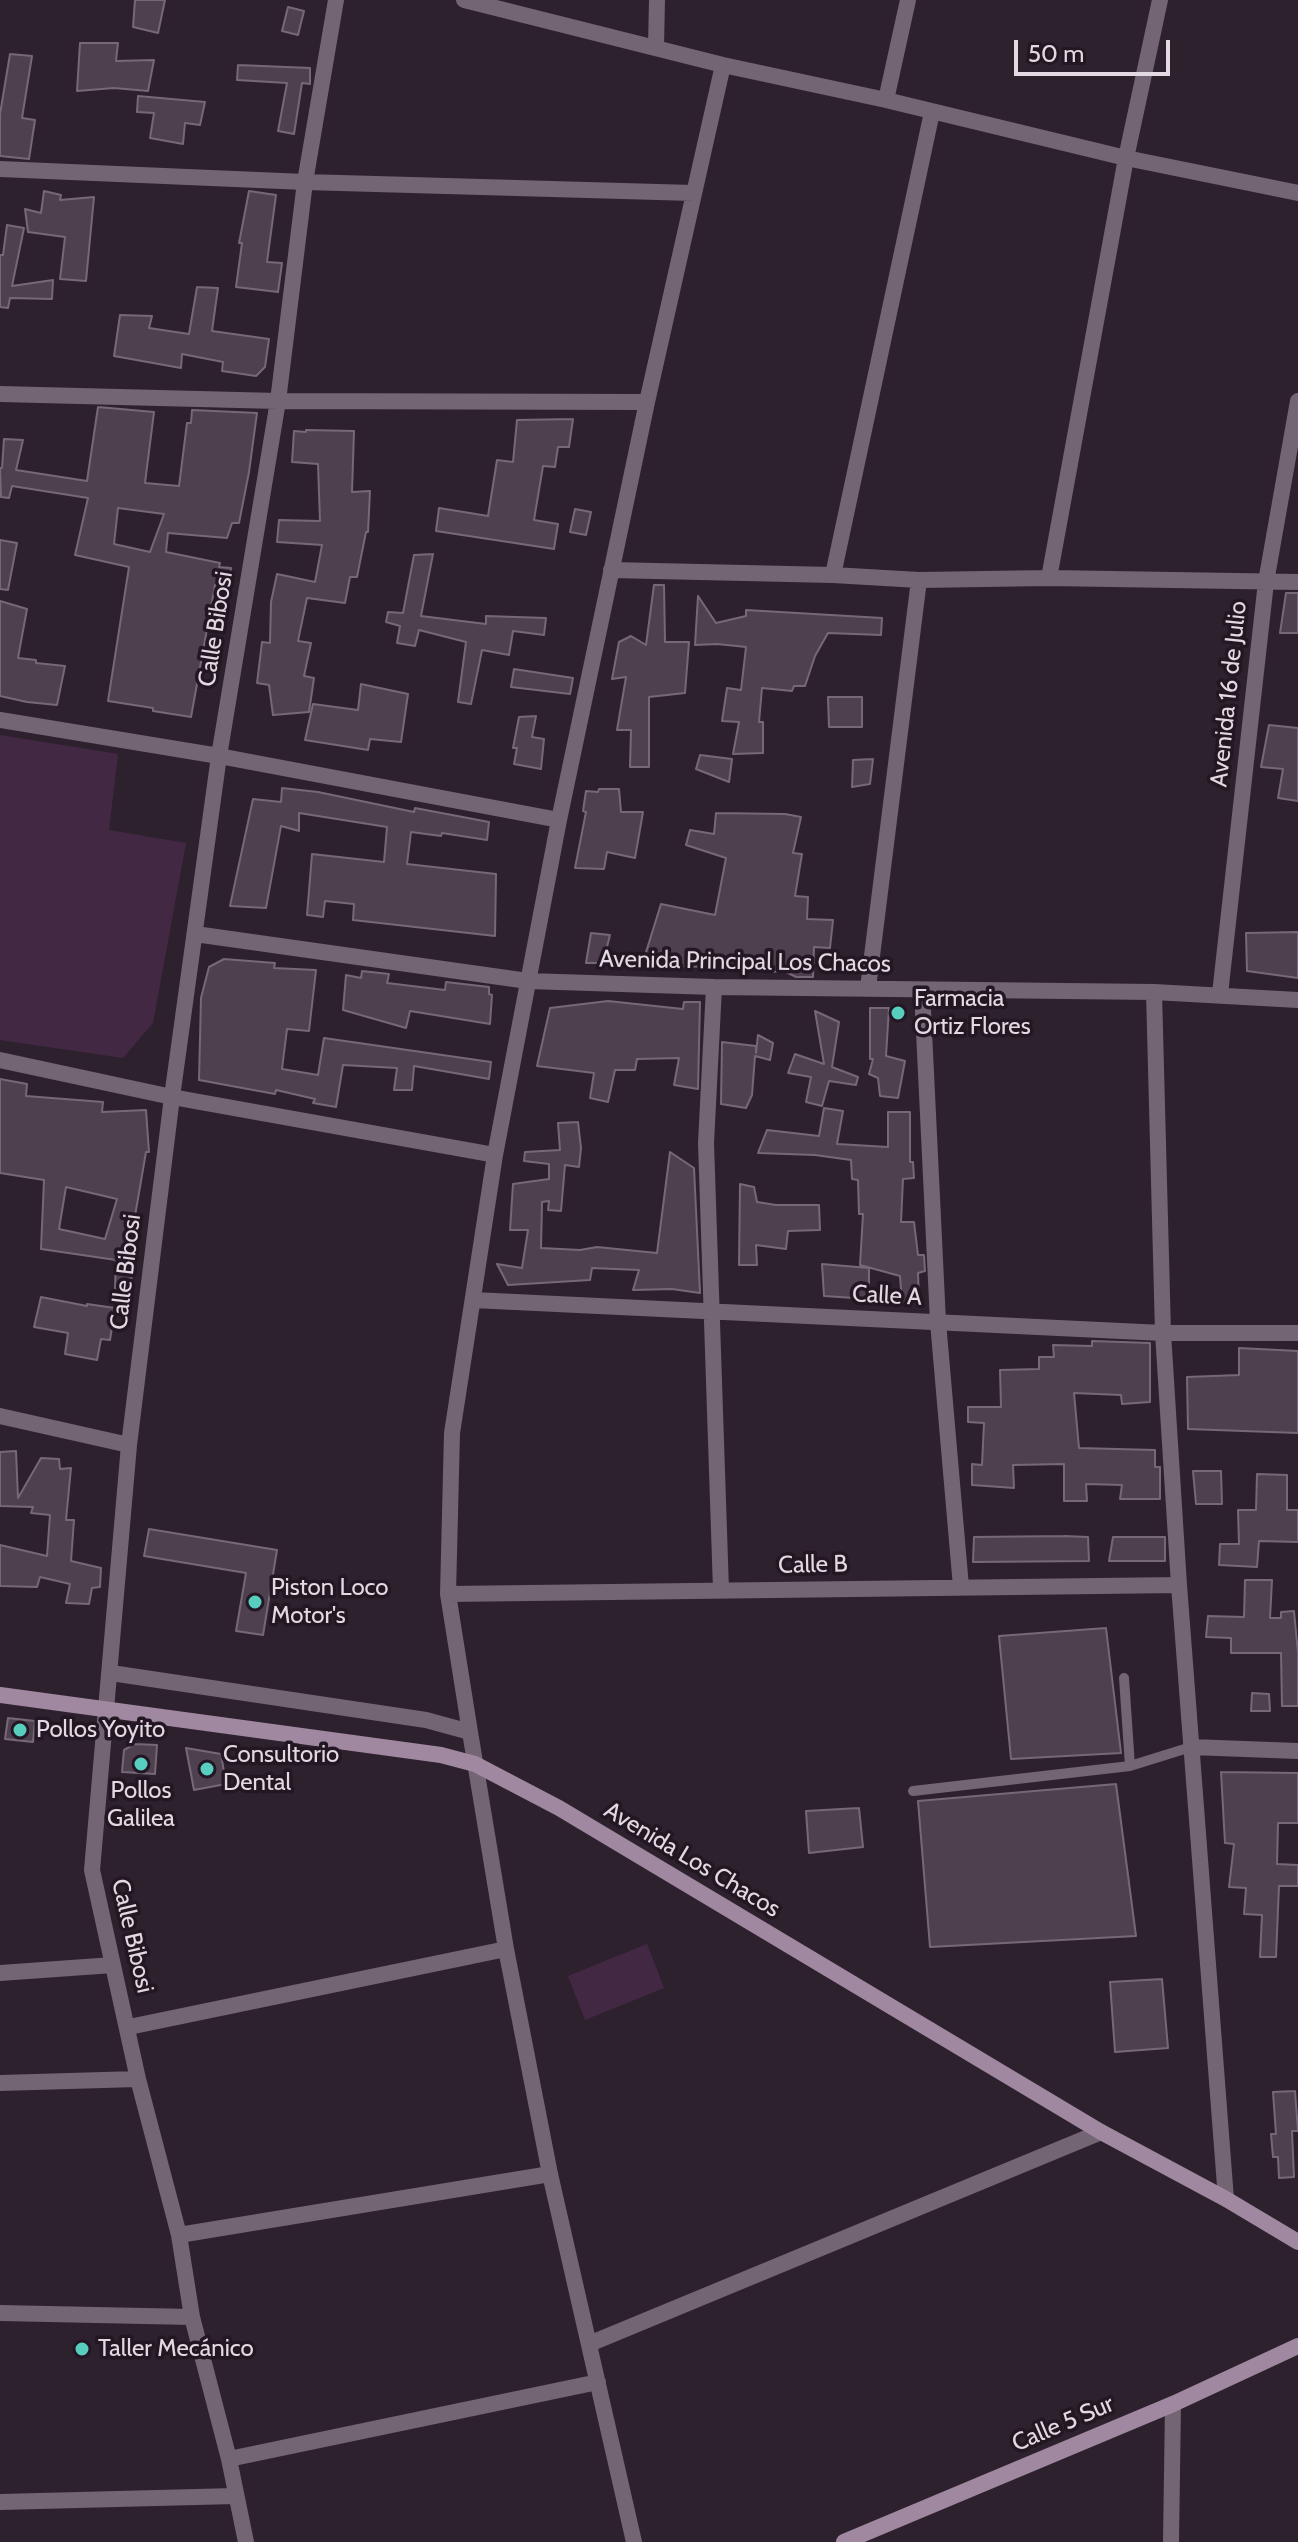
<!DOCTYPE html>
<html>
<head>
<meta charset="utf-8">
<style>
	body { margin:0 }
	#map { position:relative; width:1298px; height:2542px; overflow:hidden; background:#2e212e; font-family:Cabin,sans-serif }
	canvas { display:block }
	.scale { position:absolute; left:1014px; top:40px; width:156px; height:36px; box-sizing:border-box; border:4px solid #e2d9e2; border-top:0; padding-left:10px; font-size:24px; line-height:28px; white-space:nowrap; color:#e2d9e2; -webkit-text-stroke:6px #241724; paint-order:stroke }
</style>
</head>
<body>
<div id="map">
<canvas width="1298" height="2542"></canvas>
<div class="scale">50 m</div>
</div>
<script>
const ctx = document.querySelector('canvas').getContext('2d');
ctx.lineJoin = 'round';
function paint(path, color) { ctx.fillStyle = color; ctx.fill(path, 'evenodd'); }
const toPath = rows => new Path2D(rows.map(r => 'M' + r).join(''));
function stroke(path, color, width, dash) { ctx.strokeStyle = color; ctx.lineWidth = width; ctx.lineCap = dash ? 'butt' : 'round'; ctx.setLineDash(dash || []); ctx.stroke(path); }
function label(font, color, halo, rows, align = 'center') {
  ctx.font = font + ' Cabin,sans-serif'; ctx.lineWidth = 7; ctx.setLineDash([]); ctx.textBaseline = 'middle'; ctx.strokeStyle = halo; ctx.fillStyle = color; for (const [text, x, y, turn = 0] of rows) {
    ctx.save(); ctx.translate(x, y); ctx.rotate((+turn || 0) * Math.PI / 180); ctx.textAlign = isNaN(turn) ? turn : align; if (halo) ctx.strokeText(text, 0, 0); ctx.fillText(text, 0, 0); ctx.restore();
  }
}
const green = toPath([
	[0,735,118,754,109,830,186,843,153,1023,123,1058,0,1040],
	[647,1944,664,1988,585,2020,568,1976]
]);
const building = toPath([
	[135,0,165,0,158,33,133,27,135,0],
	[288,7,304,11,298,35,282,31,288,7],
	[80,43,118,43,116,61,154,60,148,91,114,88,77,91,80,43],
	[10,54,32,56,22,118,35,120,29,159,0,156,0,114,10,54],
	[238,65,310,68,310,84,302,83,294,134,278,131,287,83,237,80,238,65],
	[138,96,205,102,200,125,185,123,183,144,150,138,154,113,137,112,138,96],
	[44,191,61,195,60,200,94,197,86,281,60,279,65,237,28,232,25,209,41,213,44,191],
	[249,191,276,195,267,262,282,263,278,292,236,287,242,243,239,243,249,191],
	[7,225,24,228,12,286,53,280,52,299,10,298,8,308,0,307,0,255,3,255,7,225],
	[197,287,218,288,212,331,269,339,265,367,256,376,222,371,223,362,182,354,181,368,114,356,120,315,152,316,149,328,189,334,197,287],
	[98,407,154,412,145,483,179,486,187,423,191,423,192,410,257,413,249,472,239,523,232,523,227,538,168,533,166,552,220,563,219,567,231,568,228,588,215,585,191,717,153,711,153,708,108,701,129,567,75,555,88,498,12,486,9,498,1,497,0,468,2,468,4,439,23,440,16,470,87,481,98,407],
	[118,508,164,514,150,552,114,544,118,508],
	[573,419,569,447,558,447,555,467,543,466,534,520,558,524,554,549,436,531,439,508,488,516,497,460,513,462,517,420,573,419],
	[306,430,354,431,352,492,370,491,368,532,366,532,357,577,350,577,345,603,307,598,298,641,311,643,304,676,314,678,309,712,273,715,269,685,257,683,262,642,270,643,271,602,277,574,315,582,322,545,277,542,279,520,320,521,318,464,292,462,294,431,306,432,306,430],
	[575,509,591,512,586,535,570,532,575,509],
	[0,540,17,543,8,590,0,589,0,540],
	[433,554,421,616,486,624,486,616,546,618,544,635,513,631,509,655,482,650,471,704,458,702,466,642,419,630,415,646,397,643,400,626,386,622,388,612,403,613,414,555,433,554],
	[654,585,664,585,665,642,689,642,685,693,649,697,649,767,630,767,631,730,617,730,626,677,612,679,619,642,631,636,646,645,654,585],
	[1286,593,1298,593,1298,633,1280,633,1286,593],
	[698,596,716,623,746,616,746,610,882,618,881,635,828,633,815,656,805,686,794,686,792,691,762,688,759,722,763,722,763,753,733,754,739,722,722,721,727,688,741,690,746,647,717,644,695,645,698,596],
	[0,601,27,609,18,658,36,660,36,663,65,666,57,705,27,702,0,696,0,601],
	[514,669,573,678,570,694,511,687,514,669],
	[361,684,408,694,401,742,370,739,368,750,305,740,313,704,358,710,361,684],
	[828,697,862,697,862,727,829,727,828,697],
	[536,716,532,737,544,739,541,769,514,764,517,748,513,748,519,717,536,716],
	[1269,725,1298,728,1298,801,1278,798,1283,769,1261,767,1269,725],
	[700,755,732,759,729,782,696,769,700,755],
	[873,759,870,784,852,787,853,760,873,759],
	[282,788,318,792,414,812,415,808,489,822,487,840,442,833,441,836,411,832,407,864,496,874,495,936,353,920,354,904,325,901,323,917,307,915,312,854,384,862,387,827,299,813,299,831,281,826,266,908,230,906,253,799,281,802,282,788],
	[599,789,619,789,621,812,643,812,635,858,607,852,604,869,575,868,586,812,583,811,586,791,598,792,599,789],
	[716,813,785,814,801,817,793,853,802,854,795,896,808,897,807,919,833,920,830,948,814,947,813,977,796,977,784,971,772,972,772,969,642,965,661,904,715,915,726,858,686,845,690,830,714,834,716,813],
	[1298,932,1298,978,1247,971,1246,933,1298,932],
	[591,933,610,935,603,963,586,963,591,933],
	[224,959,275,963,274,968,316,970,309,1031,287,1029,282,1069,318,1075,324,1038,491,1062,489,1079,414,1066,412,1090,394,1090,397,1068,343,1065,336,1107,313,1103,315,1099,276,1090,275,1094,199,1080,201,998,209,967,224,959],
	[362,971,389,974,387,983,445,990,446,982,489,987,489,994,492,995,490,1024,410,1011,406,1028,343,1010,346,975,361,978,362,971],
	[608,1001,683,1009,684,1002,700,1002,698,1089,674,1085,679,1058,637,1059,635,1070,615,1070,608,1102,590,1098,594,1073,537,1066,550,1008,608,1001],
	[870,1008,889,1008,886,1056,905,1061,898,1098,880,1096,878,1078,869,1074,873,1059,870,1059,870,1008],
	[815,1011,839,1022,832,1067,858,1077,856,1085,829,1081,822,1106,806,1102,811,1077,788,1073,795,1054,824,1064,815,1011],
	[758,1035,773,1043,770,1060,755,1056,752,1095,746,1108,721,1104,722,1042,756,1046,756,1053,758,1035],
	[0,1079,27,1084,26,1096,103,1102,102,1112,146,1110,149,1152,146,1152,135,1216,141,1217,134,1262,132,1262,131,1290,115,1288,116,1260,41,1249,44,1180,0,1173,0,1079],
	[66,1187,117,1199,105,1239,59,1229,66,1187],
	[824,1108,843,1111,837,1144,888,1147,888,1112,910,1112,910,1162,913,1162,914,1178,903,1179,901,1222,914,1222,918,1255,924,1255,925,1271,918,1273,919,1302,902,1303,900,1276,860,1265,863,1214,859,1214,858,1180,852,1179,851,1160,815,1155,758,1153,767,1130,819,1136,824,1108],
	[578,1122,581,1148,579,1167,565,1165,561,1211,548,1210,549,1201,542,1202,541,1248,580,1250,597,1247,657,1253,670,1152,694,1168,700,1293,672,1289,633,1290,639,1270,592,1268,590,1280,508,1285,497,1264,522,1268,528,1230,510,1230,513,1184,549,1179,549,1164,524,1161,525,1152,560,1150,558,1123,578,1122],
	[740,1184,754,1187,757,1202,776,1205,819,1205,820,1230,788,1231,786,1249,756,1245,757,1265,739,1265,740,1184],
	[822,1264,869,1268,869,1299,824,1296,822,1264],
	[41,1297,87,1306,87,1304,115,1308,110,1340,101,1339,97,1360,65,1354,68,1333,34,1327,41,1297],
	[1092,1341,1150,1343,1150,1402,1122,1404,1121,1395,1074,1393,1079,1448,1155,1450,1155,1467,1160,1467,1160,1499,1120,1499,1122,1485,1086,1484,1087,1501,1064,1501,1064,1464,1013,1465,1014,1488,972,1485,972,1464,982,1465,984,1423,968,1422,968,1407,1001,1407,1000,1370,1039,1369,1039,1357,1054,1357,1053,1345,1092,1346,1092,1341],
	[1239,1348,1298,1351,1298,1433,1188,1429,1187,1377,1239,1375,1239,1348],
	[16,1451,18,1498,41,1458,59,1459,60,1469,71,1468,66,1520,74,1520,71,1561,101,1568,100,1587,92,1588,89,1604,66,1603,70,1584,40,1577,37,1587,0,1586,0,1545,47,1556,50,1515,31,1513,33,1507,0,1506,0,1452,16,1451],
	[1193,1471,1221,1471,1222,1504,1196,1504,1193,1471],
	[1257,1474,1287,1475,1287,1510,1298,1510,1298,1542,1259,1541,1257,1567,1219,1565,1220,1544,1239,1544,1238,1510,1256,1510,1257,1474],
	[149,1529,277,1550,263,1635,236,1631,246,1573,144,1556,149,1529],
	[1064,1536,1088,1537,1089,1561,973,1562,974,1537,1064,1536],
	[1113,1537,1165,1537,1165,1561,1109,1561,1113,1537],
	[1245,1580,1272,1580,1270,1618,1281,1618,1281,1612,1294,1611,1298,1653,1298,1706,1282,1706,1281,1653,1231,1653,1231,1638,1206,1637,1208,1616,1244,1617,1245,1580],
	[1106,1628,1121,1753,1011,1759,999,1636,1106,1628],
	[1252,1693,1269,1694,1270,1711,1251,1711,1252,1693],
	[8,1718,35,1721,33,1742,5,1739,8,1718],
	[135,1744,157,1745,155,1774,122,1772,124,1750,135,1744],
	[186,1748,221,1754,226,1784,194,1790,186,1748],
	[1221,1772,1298,1773,1298,1823,1278,1823,1277,1864,1298,1865,1298,1886,1279,1886,1276,1957,1260,1957,1262,1915,1244,1914,1246,1888,1229,1887,1234,1844,1225,1843,1221,1772],
	[1116,1784,1136,1936,930,1947,918,1801,1116,1784],
	[859,1808,863,1847,809,1853,806,1811,859,1808],
	[1162,1979,1168,2048,1115,2052,1110,1982,1162,1979],
	[1295,2091,1298,2131,1292,2131,1294,2177,1279,2178,1278,2157,1273,2157,1271,2134,1276,2134,1273,2092,1295,2091]
]);
const lane = toPath([
	[1124,1678,1130,1766],
	[913,1791,1130,1766,1191,1747]
]);
const street = toPath([
	[464,0,723,65,886,100,1126,158,1298,193],
	[656,47,657,0],
	[886,100,908,0],
	[0,169,305,182,693,193],
	[0,394,278,401,647,402],
	[611,570,833,575,919,580,1049,578,1298,582],
	[833,575,932,112],
	[1049,578,1126,158,1160,0],
	[0,720,219,756,559,820],
	[195,934,528,981,714,987,1154,992,1298,1000],
	[714,987,706,1143,721,1590],
	[868,988,919,580],
	[922,990,938,1322,961,1587],
	[1154,992,1163,1333,1179,1585,1226,2199],
	[1220,994,1266,582,1298,401],
	[0,1060,172,1097,495,1155],
	[473,1300,1163,1333,1298,1333],
	[0,1416,129,1445],
	[448,1594,1179,1585],
	[111,1673,426,1720,470,1732],
	[1191,1747,1298,1751],
	[0,1973,113,1965],
	[129,2027,506,1949],
	[0,2083,138,2079],
	[179,2235,550,2174],
	[0,2313,192,2317],
	[589,2344,1101,2132],
	[229,2459,598,2382],
	[0,2502,235,2496],
	[246,2542,229,2459,192,2317,179,2235,138,2079,92,1870,129,1445,172,1097,219,756,278,401,305,182,336,0],
	[634,2542,550,2174,506,1949,470,1732,448,1594,452,1433,495,1155,559,820,647,402,723,65],
	[1171,2542,1173,2404]
]);
const secondary = toPath([
	[0,1695,441,1755,475,1764,559,1808,1101,2132,1226,2199,1298,2242],
	[844,2542,1173,2404,1298,2346]
]);
const markers = [
	[898,1013,8,"#58cebf"],
	[255,1602,8,"#58cebf"],
	[20,1730,8,"#58cebf"],
	[141,1764,8,"#58cebf"],
	[207,1769,8,"#58cebf"],
	[82,2349,8,"#58cebf"]
];
const streetNames = [
	["Calle Bibosi",216,629,-81],
	["Avenida 16 de Julio",1229,694,-84],
	["Avenida Principal Los Chacos",745,962,1],
	["Calle Bibosi",126,1272,-83],
	["Calle A",887,1296,3],
	["Calle B",813,1565,-1],
	["Avenida Los Chacos",692,1860,31],
	["Calle Bibosi",132,1936,77],
	["Calle 5 Sur",1063,2424,-23]
];
const poiNames = [
	["Farmacia",914,999],
	["Ortiz Flores",914,1027],
	["Piston Loco",271,1588],
	["Motor's",271,1616],
	["Pollos Yoyito",36,1730],
	["Consultorio",223,1755],
	["Dental",223,1783],
	["Pollos",141,1791,"center"],
	["Galilea",141,1819,"center"],
	["Taller Mecánico",98,2349]
];
paint(green, '#432844');
paint(building, '#4f404f');
stroke(building, '#776878', 2);
stroke(lane, '#736574', 10);
stroke(street, '#736574', 16);
stroke(secondary, '#a089a0', 16);
for (const [x, y, r, color] of markers) { const dot = new Path2D(); dot.arc(x, y, r, 0, 2 * Math.PI); ctx.fillStyle = color; ctx.fill(dot); stroke(dot, '#241724', 3); }
label('24px', '#e2d9e2', '#241724', streetNames);
label('24px', '#e2d9e2', '#241724', poiNames, 'left');
</script>
</body>
</html>
